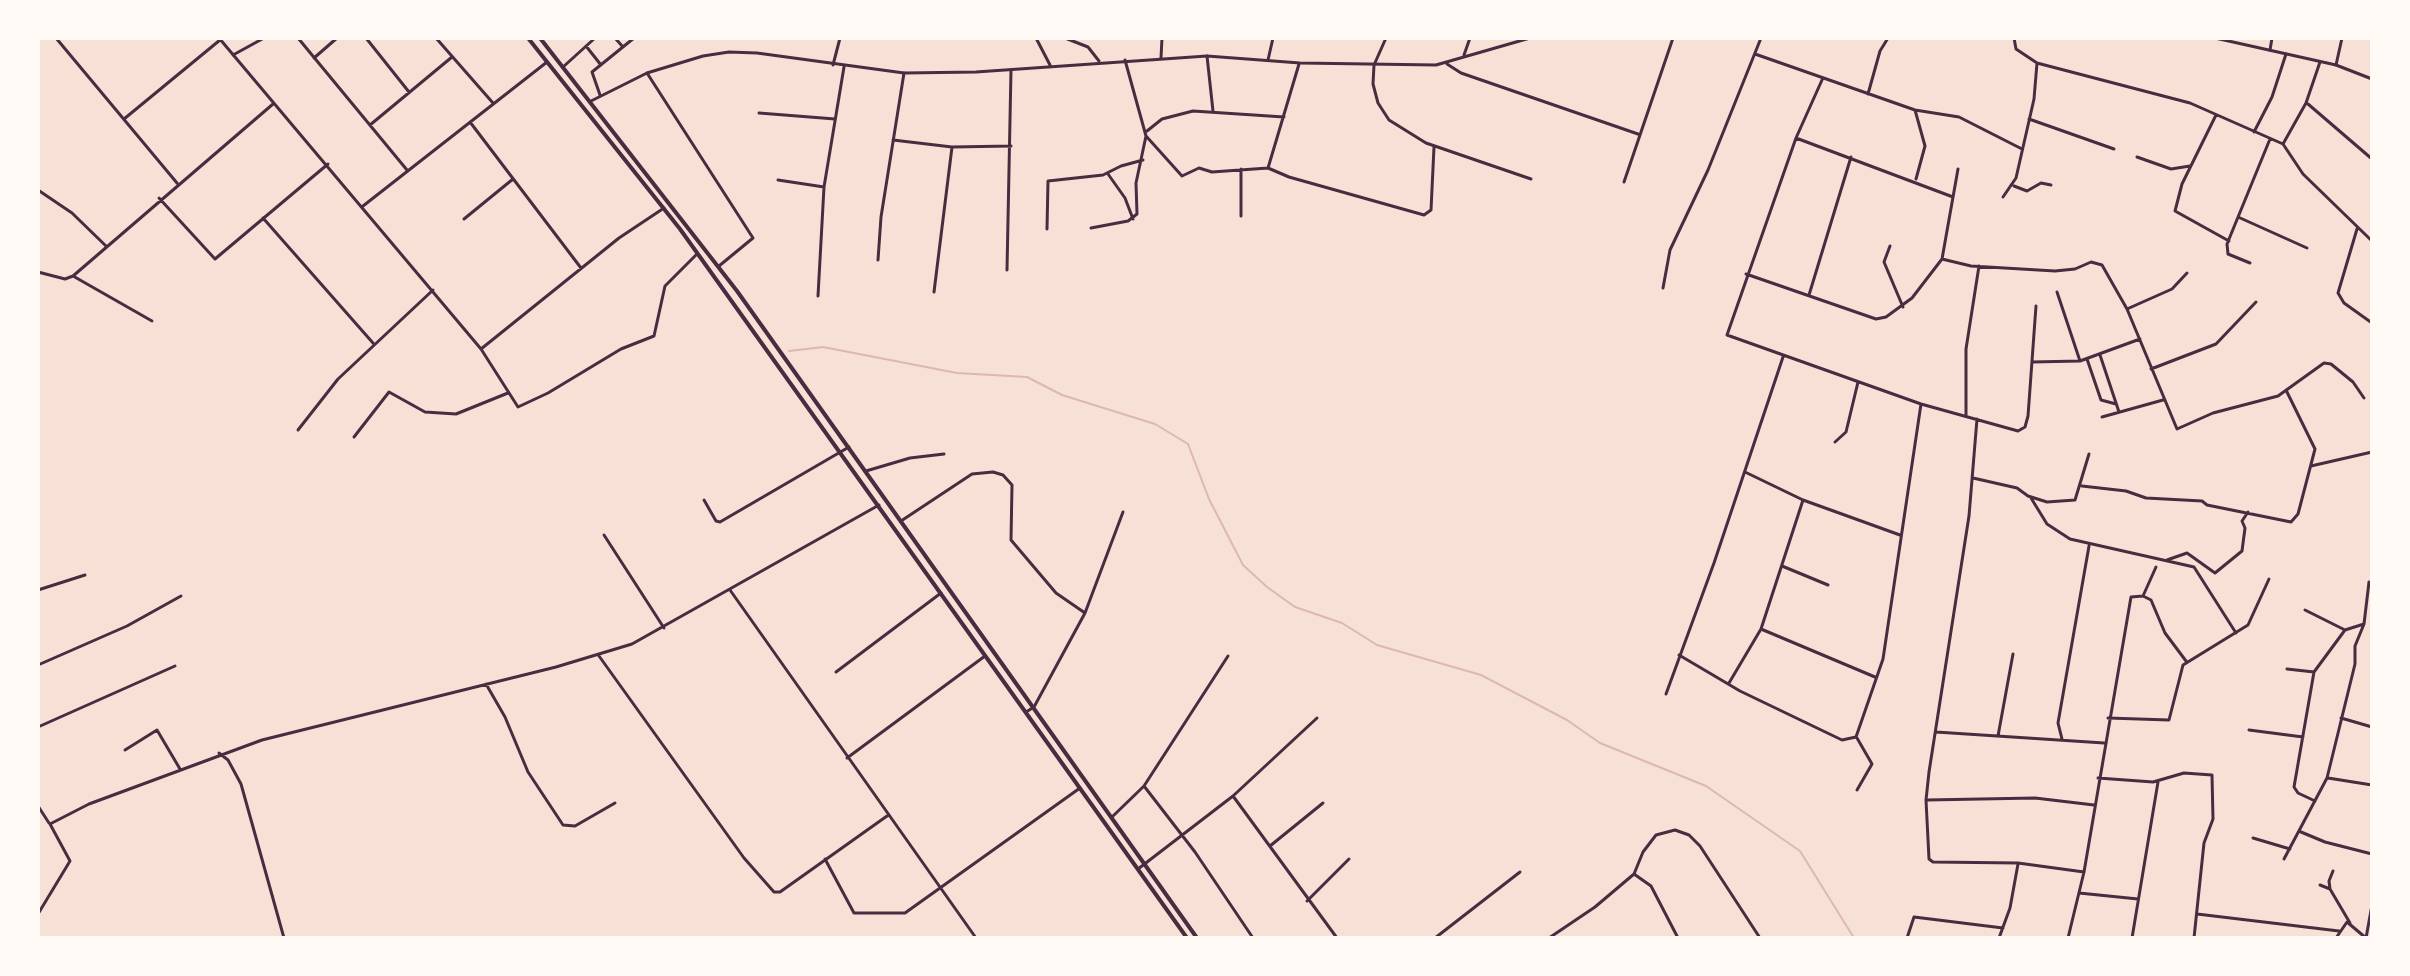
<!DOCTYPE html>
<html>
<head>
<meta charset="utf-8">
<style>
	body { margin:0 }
	#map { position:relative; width:2410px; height:976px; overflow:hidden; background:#f7e1d7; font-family:Ubuntu,sans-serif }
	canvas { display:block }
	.frame { position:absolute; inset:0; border:40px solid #fffaf5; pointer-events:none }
</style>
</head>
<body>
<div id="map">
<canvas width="2410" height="976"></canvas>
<div class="frame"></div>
</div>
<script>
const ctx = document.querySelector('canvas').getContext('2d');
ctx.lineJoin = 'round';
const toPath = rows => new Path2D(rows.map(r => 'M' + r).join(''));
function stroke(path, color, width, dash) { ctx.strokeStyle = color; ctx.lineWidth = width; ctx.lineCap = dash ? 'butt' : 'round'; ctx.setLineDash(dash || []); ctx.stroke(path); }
const stream = toPath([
	[789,351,823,347,957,373,1027,377,1062,395,1155,424,1188,444,1209,499,1243,565,1267,587,1295,607,1342,623,1377,645,1481,675,1567,720,1600,743,1706,786,1800,851,1854,938]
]);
const minor = toPath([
	[56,38,177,183],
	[219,38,481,349,518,407,548,393,621,349,654,336,665,286,697,254],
	[298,38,407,170],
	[366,38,409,92],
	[436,38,493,103],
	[615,38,623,47],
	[1065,38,1088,47,1099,61],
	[1386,38,1374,65,1373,84,1378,103,1389,120,1426,143,1531,179],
	[2014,38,2016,49,2037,63,2190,103,2283,144,2303,174,2372,241],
	[586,46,601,65],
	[2270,50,2272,38],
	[1755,54,1915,110,1959,117,2022,149],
	[233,55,264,38],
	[1464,55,1470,38],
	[1207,56,1213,111],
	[314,58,337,38],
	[1161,58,1162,38],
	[1268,60,1273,38],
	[1447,64,1461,73,1638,134],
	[833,65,840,38],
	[2336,65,2342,38],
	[563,67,595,38],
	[647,73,753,238,719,266],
	[1822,80,1796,138,1727,335,1921,404,2018,431,2025,427,2028,416,2036,306],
	[1868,94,1880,51,1888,38],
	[600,95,592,72,634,38],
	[2308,104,2372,159],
	[1915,110,1925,146,1916,179],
	[759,113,835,119],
	[2216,115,2182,184,2175,211,2229,241],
	[124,119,220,40],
	[2029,119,2114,149],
	[470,122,581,268],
	[370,125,452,57],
	[1147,131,1162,119,1193,111,1284,117],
	[2254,132,2272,97,2286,54],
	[1146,136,1182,176,1199,168,1212,172,1268,168,1289,177,1424,215,1431,210,1434,147],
	[1796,138,1953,197],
	[893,140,952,147,1011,146],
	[2283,144,2306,103,2320,62],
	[2137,157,2171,169,2190,166],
	[1268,168,1299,64],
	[1241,169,1241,216],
	[1108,174,1125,198,1133,219],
	[778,180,824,187],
	[1624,182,1673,38],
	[2014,186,2027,191,2041,183,2051,185],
	[38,190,72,213,106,246],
	[2003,197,2016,178,2034,99,2037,63],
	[159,198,215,259,328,164],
	[363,206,547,62],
	[2238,217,2307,248],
	[263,218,373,343],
	[464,219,513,179],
	[1091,228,1128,221,1137,214,1136,183,1146,136,1125,60],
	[1047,229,1048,181,1103,175,1121,166,1143,160],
	[2357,229,2338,293,2344,303,2372,323],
	[1890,246,1884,262,1903,307],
	[1942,259,1971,266,2055,271,2075,269,2091,262,2102,265,2127,309,2177,429,2213,413,2278,396,2324,363,2331,364,2353,382,2364,398],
	[878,260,881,217,904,73],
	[2250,263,2228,254,2227,244,2270,139],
	[1007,270,1011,70],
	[38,272,65,279,73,276,273,104],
	[1746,274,1876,319,1886,317,1912,298,1942,259,1958,169],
	[73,276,152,321],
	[1663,288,1670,250,1708,170,1761,38],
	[934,292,952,147],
	[2057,292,2080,361],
	[1809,295,1851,157],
	[818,296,824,187,844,67],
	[2127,309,2172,289,2187,273],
	[481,349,619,238,664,208],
	[2100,355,2119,412],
	[2087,359,2101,400,2116,404],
	[2032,362,2080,361,2140,339],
	[2151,369,2216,344,2256,302],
	[1966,416,1966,349,1979,266],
	[2102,417,2163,400],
	[1977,419,1969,516,1929,772,1926,800,1929,859,1933,862,2018,863,2084,872],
	[298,430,338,379,433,290],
	[354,437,389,392,425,412,456,414,508,393],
	[1835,442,1846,432,1858,382],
	[2311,466,2372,452],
	[866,471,910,458,944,454],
	[1745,472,1803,500,1900,535],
	[1973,478,2017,488,2028,496,2047,502,2075,500,2089,454],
	[2082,486,2126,491,2146,498,2202,501,2207,505,2291,522,2298,514,2315,449,2286,390],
	[2031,498,2047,524,2070,539,2194,567,2236,633],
	[704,500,716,521,720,522,849,447],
	[901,521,972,474,993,472,1003,475,1012,485,1011,540,1056,593,1085,613],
	[604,535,664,628],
	[2167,560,2187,553,2215,573,2242,551,2245,528,2242,521,2248,512],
	[1782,566,1828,585],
	[38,590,85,575],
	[730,590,976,938],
	[2143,596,2156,567],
	[2305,610,2345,630],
	[1761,629,1875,677],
	[1679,655,1740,691,1842,740,1856,737],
	[599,656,744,858,774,892,780,892,887,816],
	[38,665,127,626,181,596],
	[2287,669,2314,672],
	[836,672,941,593],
	[1729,683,1761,629,1803,500],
	[486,684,505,717,528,772,563,825,575,826,615,803],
	[1666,694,1714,563,1783,357],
	[1026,712,1034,707,1085,613,1123,512],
	[2108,718,2169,720,2183,665,2248,625,2269,579],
	[2341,718,2372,727],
	[38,727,175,666],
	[2249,730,2303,737],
	[1936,732,2104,743],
	[1998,736,2013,654],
	[1856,737,1883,659,1921,404],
	[1857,738,1872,764,1857,790],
	[2062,739,2058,723,2089,546],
	[125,750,157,730,180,769],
	[219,753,228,760,241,784,284,938],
	[847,758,985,656],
	[2098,778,2153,782,2184,773,2212,775,2213,819,2204,843,2194,938],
	[2328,778,2372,785],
	[1144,786,1195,852,1253,938],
	[1233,796,1337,938],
	[1927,800,2035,798,2094,805],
	[2315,801,2298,793,2294,787,2314,672,2345,630,2364,624],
	[38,806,49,823],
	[1112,817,1144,786,1228,656],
	[2301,832,2325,842,2372,854],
	[2253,838,2290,849],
	[1270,846,1323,803],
	[825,859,854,913,905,913,1080,788],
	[2284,859,2327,778,2355,664,2355,646,2364,624,2369,582],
	[1138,869,1233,796,1317,718],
	[2333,871,2329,881,2330,889,2350,923],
	[1634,874,1651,886,1678,938],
	[2320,885,2330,889],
	[2079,893,2138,899],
	[1307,901,1349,859],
	[38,914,70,861,50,824,89,804,262,740,556,667,632,644,879,505],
	[2197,914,2339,931],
	[1435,938,1520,872],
	[1549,938,1595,907,1634,874,1643,852,1656,835,1675,830,1689,835,1700,846,1760,938],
	[1907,938,1914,917,2003,928],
	[1999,938,2010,908,2018,864],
	[2068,938,2084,872,2131,597,2143,596,2151,600,2165,633,2186,661],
	[2132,938,2158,782],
	[2336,938,2347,922,2366,938],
	[2366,938,2372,905]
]);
const tertiary = toPath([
	[1036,38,1050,65],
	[2215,38,2336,65,2372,79],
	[591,101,647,73,703,56,729,52,757,53,904,73,976,72,1207,56,1300,63,1436,65,1530,38]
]);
const primary = toPath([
	[528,38,680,229,1187,938],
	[540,38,737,291,1197,938]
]);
stroke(stream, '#dcb8b0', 2);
stroke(minor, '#4a2c40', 3);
stroke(tertiary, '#4a2c40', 3);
stroke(primary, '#4a2c40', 4);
</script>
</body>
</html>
